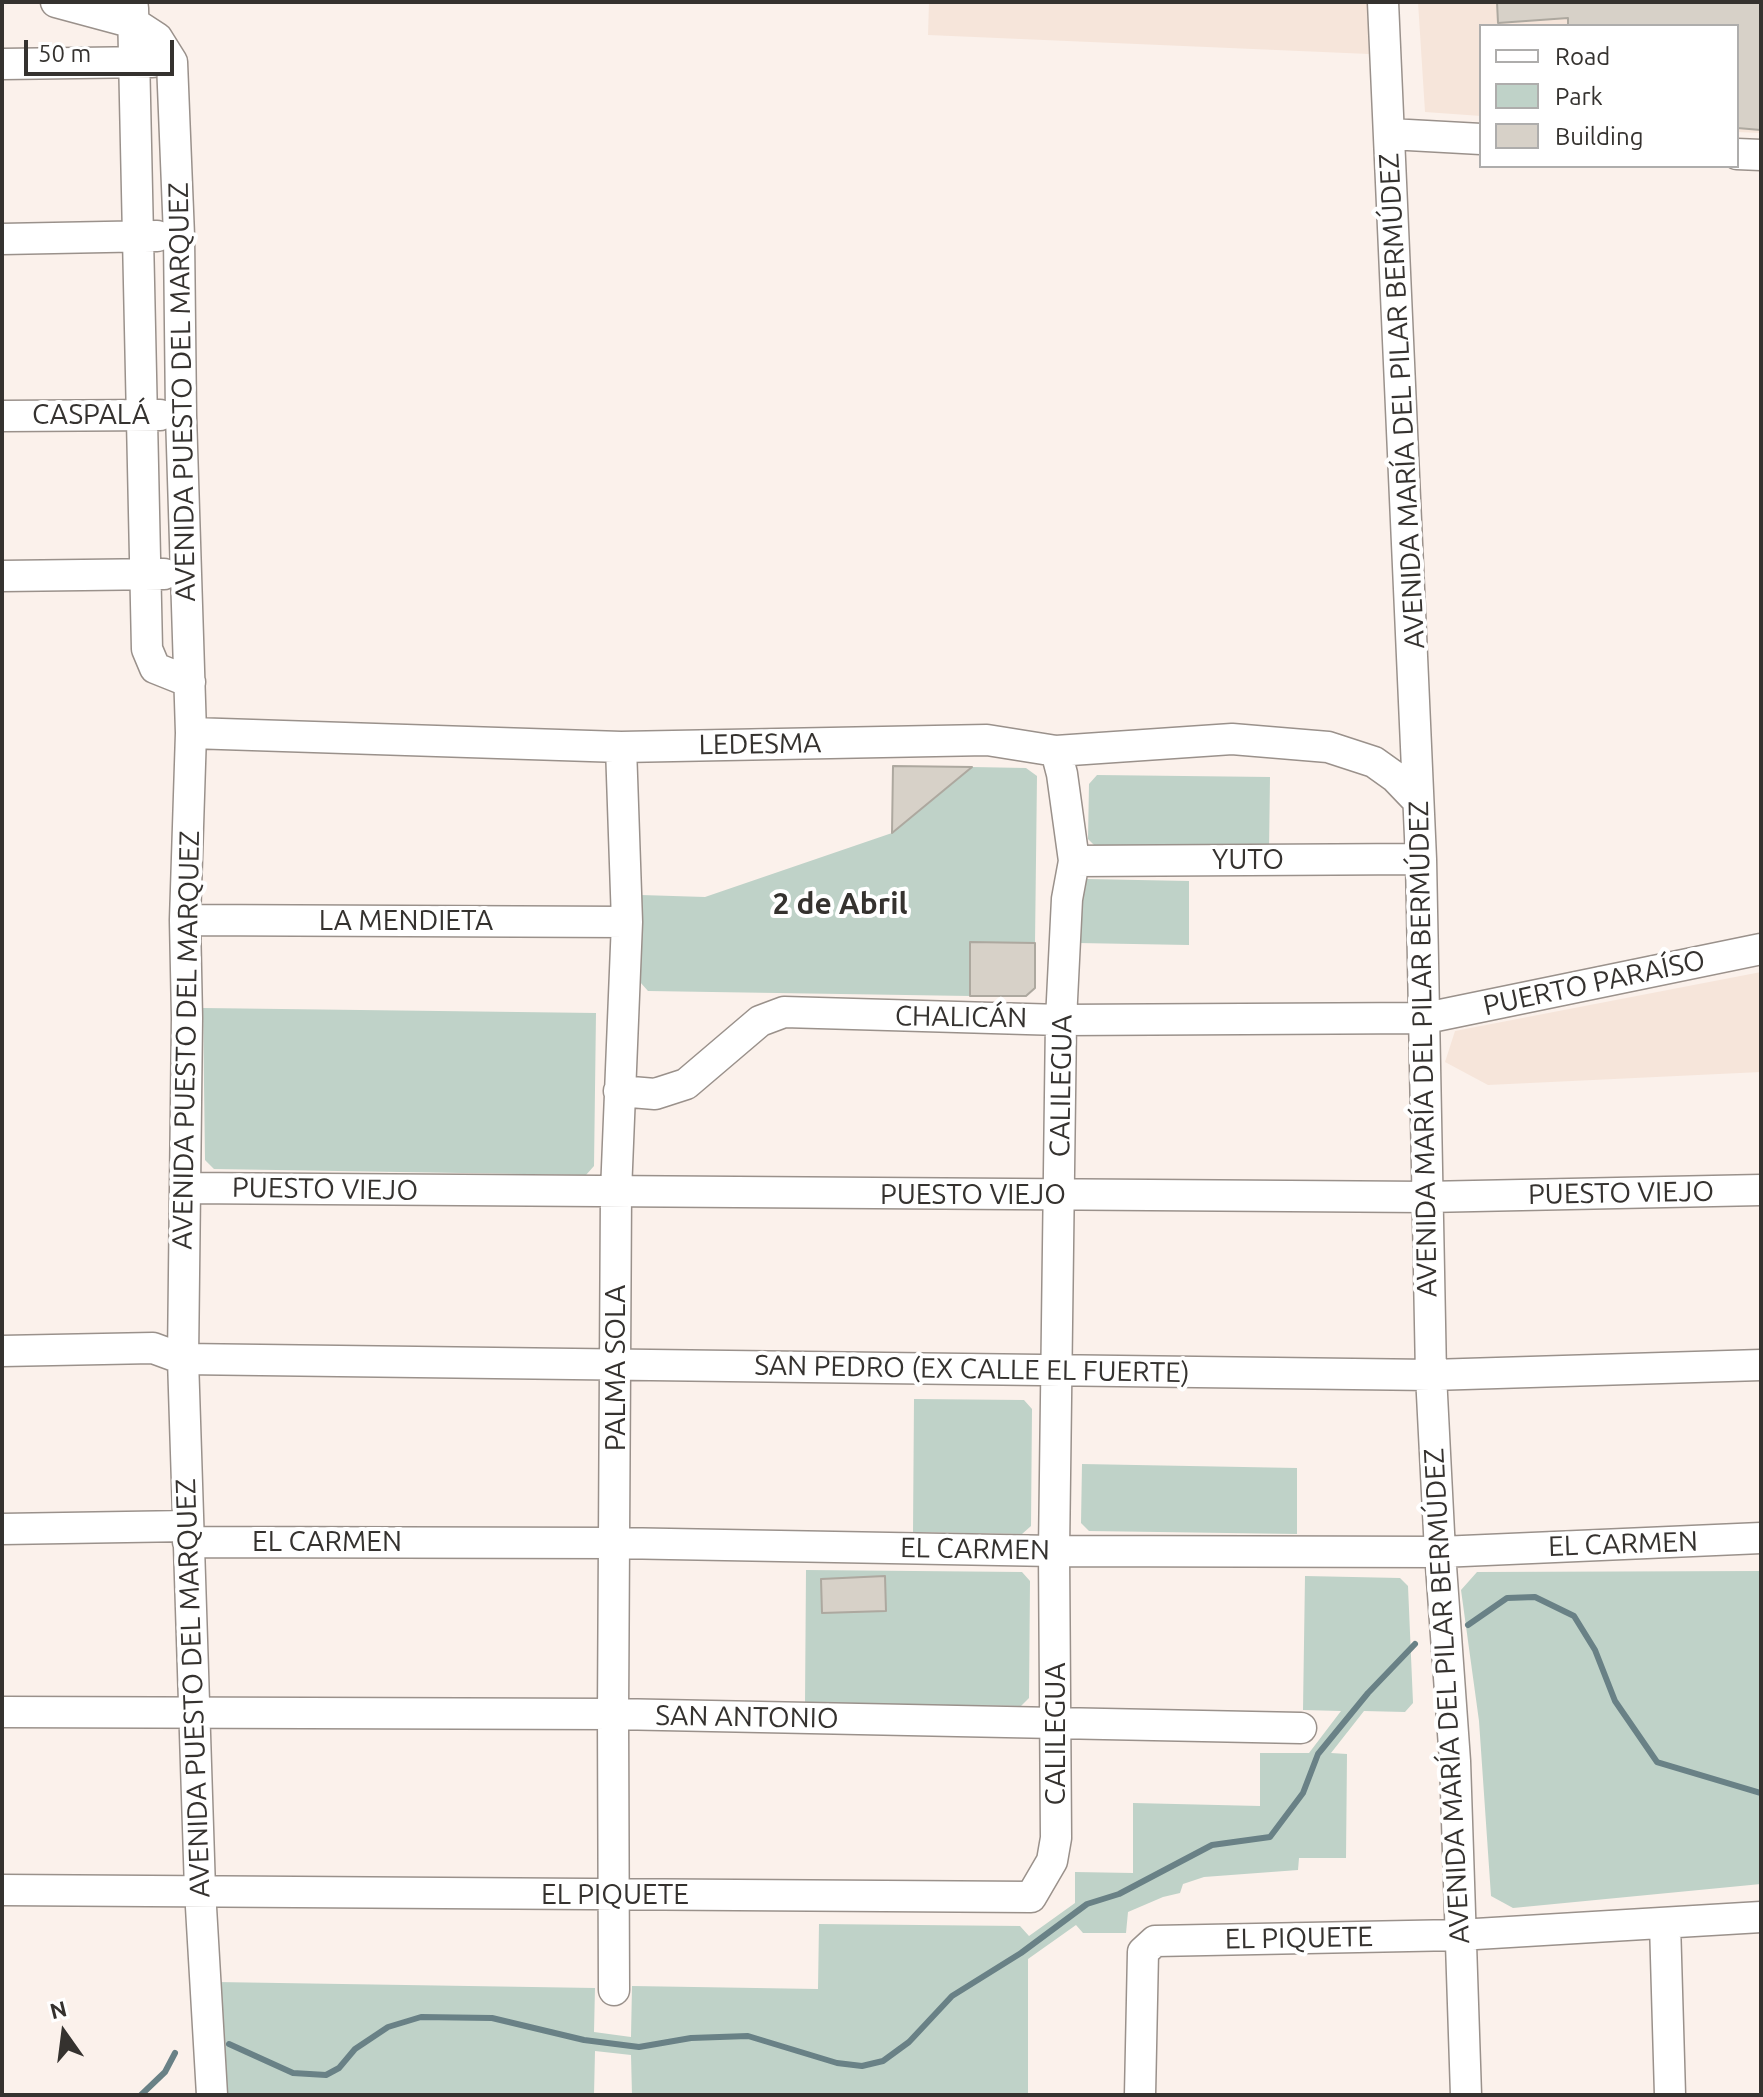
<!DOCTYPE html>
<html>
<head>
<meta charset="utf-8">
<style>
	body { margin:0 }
	#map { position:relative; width:1763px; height:2097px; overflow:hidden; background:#fbf1eb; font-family:Ubuntu,sans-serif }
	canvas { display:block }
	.frame { position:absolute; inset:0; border:4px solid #35322f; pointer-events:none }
	.legend { position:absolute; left:1479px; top:24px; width:260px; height:144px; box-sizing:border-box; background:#fff; border:2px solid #aeadac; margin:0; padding:10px 14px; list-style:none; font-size:24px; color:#35322f }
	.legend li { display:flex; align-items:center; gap:16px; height:40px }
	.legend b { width:40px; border:2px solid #aeadac }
	.north { position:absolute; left:24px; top:1993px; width:80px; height:80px; -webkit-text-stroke:6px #fff; paint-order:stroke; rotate:346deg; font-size:22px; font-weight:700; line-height:32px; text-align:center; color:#35322f }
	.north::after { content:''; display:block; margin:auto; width:28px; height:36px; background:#35322f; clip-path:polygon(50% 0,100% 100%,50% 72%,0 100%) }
	.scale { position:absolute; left:24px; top:40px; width:150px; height:36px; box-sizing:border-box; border:4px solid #35322f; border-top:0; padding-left:10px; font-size:24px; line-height:28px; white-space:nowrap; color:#35322f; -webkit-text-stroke:6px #fff; paint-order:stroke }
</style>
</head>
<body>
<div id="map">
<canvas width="1763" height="2097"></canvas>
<div class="frame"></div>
<ul class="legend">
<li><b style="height:10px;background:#fff"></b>Road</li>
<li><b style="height:22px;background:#bfd2c8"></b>Park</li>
<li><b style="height:22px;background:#d7d1c8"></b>Building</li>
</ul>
<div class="north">N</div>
<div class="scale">50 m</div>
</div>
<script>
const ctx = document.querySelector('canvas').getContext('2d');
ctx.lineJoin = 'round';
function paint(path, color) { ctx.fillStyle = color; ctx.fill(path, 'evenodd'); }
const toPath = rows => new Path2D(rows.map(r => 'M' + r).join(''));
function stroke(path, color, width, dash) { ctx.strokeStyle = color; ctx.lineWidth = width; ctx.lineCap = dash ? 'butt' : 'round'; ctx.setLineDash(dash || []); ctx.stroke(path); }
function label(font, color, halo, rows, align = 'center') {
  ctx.font = font + ' Ubuntu,sans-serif'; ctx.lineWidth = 8; ctx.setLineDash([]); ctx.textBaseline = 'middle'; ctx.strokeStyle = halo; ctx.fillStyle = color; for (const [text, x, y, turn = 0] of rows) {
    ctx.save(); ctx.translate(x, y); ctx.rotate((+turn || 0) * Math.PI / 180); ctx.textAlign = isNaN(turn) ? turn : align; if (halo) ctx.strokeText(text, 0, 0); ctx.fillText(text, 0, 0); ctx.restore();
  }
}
const built = toPath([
	[929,2,1367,2,1369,54,928,35],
	[1418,2,1761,2,1761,133,1737,132,1737,26,1481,26,1481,116,1425,112],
	[1761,972,1761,1072,1488,1085,1445,1062,1455,1031]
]);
const green = toPath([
	[972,767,1026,768,1037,776,1035,943,971,942,970,996,648,991,640,982,641,895,705,897,892,833],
	[1097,775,1270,777,1269,850,1096,847,1088,839,1089,784],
	[1087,879,1189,881,1189,945,1078,943,1079,887],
	[203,1008,596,1013,594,1166,586,1175,214,1169,205,1160],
	[914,1399,1024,1400,1032,1409,1031,1526,1022,1534,913,1532],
	[1082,1464,1297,1468,1297,1534,1089,1531,1081,1523],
	[806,1570,1022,1572,1030,1581,1029,1698,1021,1706,805,1703],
	[1761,1571,1761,1884,1513,1908,1491,1896,1479,1721,1461,1590,1477,1572],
	[1305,1576,1400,1578,1408,1586,1413,1703,1405,1712,1364,1711,1331,1753,1347,1754,1346,1858,1299,1858,1298,1870,1204,1877,1183,1884,1180,1893,1163,1897,1128,1912,1126,1933,1083,1933,1076,1925,1028,1959,1028,2095,632,2095,631,2055,595,2051,594,2095,217,2095,216,1982,595,1988,594,2032,631,2037,632,1986,818,1989,819,1924,1020,1926,1029,1936,1075,1903,1075,1872,1133,1873,1133,1803,1260,1806,1260,1753,1309,1753,1341,1711,1303,1710]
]);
const stream = toPath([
	[1468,1625,1507,1598,1535,1597,1574,1616,1595,1650,1615,1701,1657,1762,1761,1793],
	[229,2044,293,2073,326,2075,339,2068,355,2049,388,2027,421,2017,492,2018,584,2040,639,2047,691,2038,748,2036,837,2063,862,2066,883,2061,909,2042,952,1996,1021,1953,1087,1904,1119,1894,1212,1845,1270,1837,1303,1793,1318,1754,1368,1693,1415,1644],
	[141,2095,165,2072,175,2053]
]);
const building = toPath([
	[1497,2,1761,2,1761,130,1737,128,1737,26,1568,26,1568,18,1498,23,1497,2],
	[893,766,972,767,892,833,893,766],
	[970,942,1035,943,1035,988,1026,996,970,996,970,942],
	[885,1576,886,1611,822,1613,821,1579,885,1576]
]);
const minor = toPath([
	[56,2,134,23,157,38,172,62,179,236,181,415,191,733,185,920,187,1018,183,1359,200,1890,212,2095],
	[1383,2,1421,859,1431,1375,1440,1552,1455,1761,1466,2095],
	[133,8,147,649,155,668,190,682],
	[2,64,152,62],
	[1390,134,1481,139],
	[1737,154,1761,155],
	[2,239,157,236],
	[2,416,160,415],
	[2,576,164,574],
	[191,733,621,747,987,740,1056,751,1232,739,1328,747,1374,762,1395,777,1417,800],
	[1074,861,1421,859],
	[185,920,627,922],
	[619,1091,655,1094,686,1084,760,1021,784,1012,1061,1020,1426,1018,1761,949],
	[185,1188,1426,1197,1761,1190],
	[2,1351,153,1348,183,1359,1431,1375,1761,1365],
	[2,1529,188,1526],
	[188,1542,615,1543,1054,1551,1440,1552,1761,1538],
	[2,1712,613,1714,1301,1728],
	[2,1890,1031,1897,1052,1861,1056,1838,1054,1551,1061,1020,1067,899,1074,861,1062,774,1056,751],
	[1665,1923,1670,2095],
	[614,1990,613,1714,616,1192,627,922,621,747],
	[1140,2095,1143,1952,1155,1941,1459,1935,1761,1917]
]);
const streetNames = [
	["AVENIDA PUESTO DEL MARQUEZ",182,392,-91],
	["AVENIDA MARÍA DEL PILAR BERMÚDEZ",1402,401,-93],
	["CASPALÁ",91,415],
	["LEDESMA",760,744,-1],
	["YUTO",1248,860],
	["LA MENDIETA",406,921],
	["PUERTO PARAÍSO",1594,983,-12],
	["CHALICÁN",961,1017,1],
	["AVENIDA PUESTO DEL MARQUEZ",186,1040,-89],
	["AVENIDA MARÍA DEL PILAR BERMÚDEZ",1423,1049,-91],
	["CALILEGUA",1061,1086,-89],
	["PUESTO VIEJO",325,1189,1],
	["PUESTO VIEJO",1621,1193,-1],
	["PUESTO VIEJO",973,1195],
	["PALMA SOLA",616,1368,-90],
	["SAN PEDRO (EX CALLE EL FUERTE)",972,1369,1],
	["EL CARMEN",327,1542],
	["EL CARMEN",1623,1544,-2],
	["EL CARMEN",975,1549,1],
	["AVENIDA PUESTO DEL MARQUEZ",193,1688,-92],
	["AVENIDA MARÍA DEL PILAR BERMÚDEZ",1447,1696,-93],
	["SAN ANTONIO",747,1717,1],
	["CALILEGUA",1056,1734,-90],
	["EL PIQUETE",615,1895],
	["EL PIQUETE",1299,1938,-1]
];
const neighbourhoodNames = [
	["2 de Abril",840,904]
];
paint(built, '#f6e5da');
paint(green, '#bfd2c8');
stroke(stream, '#698186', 6);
paint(building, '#d7d1c8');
stroke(building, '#ada89f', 2);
stroke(minor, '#9a918b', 33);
stroke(minor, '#fff', 30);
label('28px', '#35322f', '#fff', streetNames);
label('bold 30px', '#35322f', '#fff', neighbourhoodNames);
</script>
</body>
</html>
